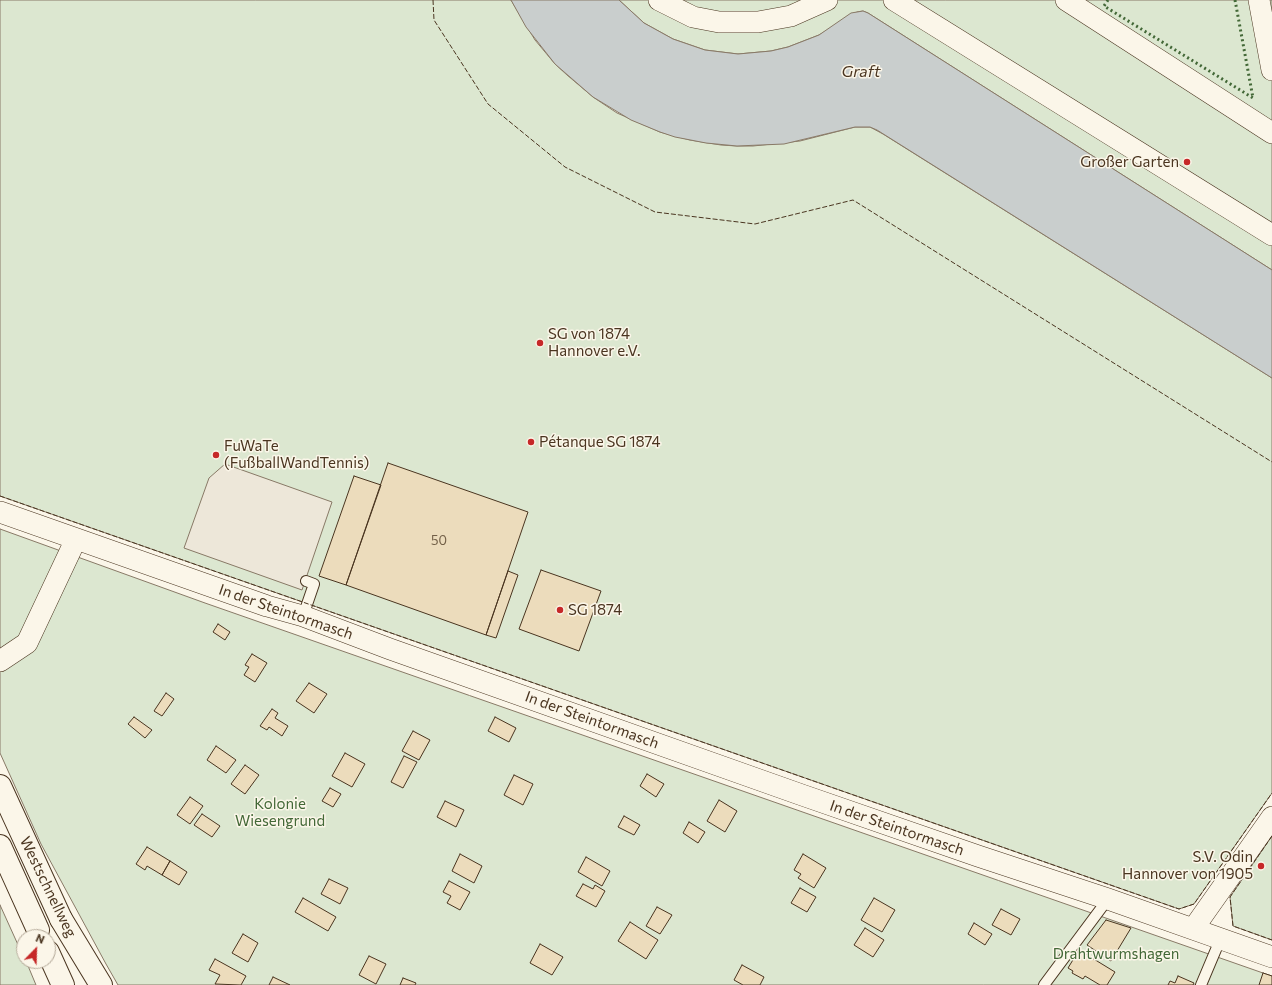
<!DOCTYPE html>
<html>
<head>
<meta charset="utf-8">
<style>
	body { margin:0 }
	#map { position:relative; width:1272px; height:985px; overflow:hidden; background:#fbf6e9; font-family:Commissioner,sans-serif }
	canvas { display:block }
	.north { position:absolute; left:16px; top:929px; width:40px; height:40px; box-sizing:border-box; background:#fbf6e9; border:1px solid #b4a999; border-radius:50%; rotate:23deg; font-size:11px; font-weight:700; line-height:16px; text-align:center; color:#4a3520 }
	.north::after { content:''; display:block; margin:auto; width:14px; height:18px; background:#c62828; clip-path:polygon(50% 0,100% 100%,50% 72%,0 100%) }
</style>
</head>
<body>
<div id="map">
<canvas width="1272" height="985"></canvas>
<div class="north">N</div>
</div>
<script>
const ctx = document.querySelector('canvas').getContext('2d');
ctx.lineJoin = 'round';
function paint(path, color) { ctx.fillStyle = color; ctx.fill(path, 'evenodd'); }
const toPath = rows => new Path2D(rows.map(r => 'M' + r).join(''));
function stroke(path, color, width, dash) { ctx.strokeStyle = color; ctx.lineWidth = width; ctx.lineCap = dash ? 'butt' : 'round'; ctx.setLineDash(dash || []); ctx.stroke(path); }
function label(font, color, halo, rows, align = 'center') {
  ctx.font = font + ' Commissioner,sans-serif'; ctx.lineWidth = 3; ctx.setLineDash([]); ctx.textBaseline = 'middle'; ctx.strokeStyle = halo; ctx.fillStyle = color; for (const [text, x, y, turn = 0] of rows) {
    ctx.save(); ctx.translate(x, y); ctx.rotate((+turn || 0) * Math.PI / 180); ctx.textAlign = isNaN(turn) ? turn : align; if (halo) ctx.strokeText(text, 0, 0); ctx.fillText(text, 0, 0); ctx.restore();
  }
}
const green = toPath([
	[0,0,511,0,535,40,555,64,567,75,593,97,617,113,660,132,690,140,721,145,737,146,753,146,800,141,855,127,870,127,883,134,1272,378,1272,793,1194,904,1179,909,0,496,0,0],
	[619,0,1272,0,1272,270,868,13,863,11,857,12,819,35,788,47,771,51,738,54,705,50,673,39,644,23,619,0],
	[0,529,205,603,1263,973,1272,976,1272,985,118,985,106,964,41,844,0,753,0,529],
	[1272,836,1272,940,1233,926,1230,897,1272,836],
	[0,905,24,958,24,961,26,961,36,985,0,985,0,905]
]);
const parking = toPath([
	[225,464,332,502,302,590,184,548,209,478,225,464]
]);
const water = toPath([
	[511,0,619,0,644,23,673,39,705,50,738,54,771,51,788,47,819,35,851,13,863,11,868,13,1272,270,1272,378,877,130,870,127,855,127,784,144,737,146,706,143,675,137,660,132,631,120,593,97,555,64,526,27,511,0]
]);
const building = toPath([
	[388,463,528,512,486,635,346,585,388,463],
	[354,476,381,485,346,585,319,576,354,476],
	[541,570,601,591,579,651,519,629,541,570],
	[508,571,518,575,496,638,486,635,508,571],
	[218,624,230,632,225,640,213,632,218,624],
	[252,654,267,663,255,682,244,675,249,667,245,665,252,654],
	[309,683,327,694,314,713,296,701,309,683],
	[166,693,174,699,162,716,154,711,166,693],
	[272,709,278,713,275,718,288,726,282,736,269,727,267,730,260,726,272,709],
	[134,717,152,730,145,738,128,724,134,717],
	[495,717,516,728,509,742,488,731,495,717],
	[413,731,430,740,419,760,402,751,413,731],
	[216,746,236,760,226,773,207,760,216,746],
	[345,753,365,764,352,787,332,776,345,753],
	[404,756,417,762,403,788,391,782,404,756],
	[245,765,259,775,245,794,231,784,245,765],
	[647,774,664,784,656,797,640,786,647,774],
	[514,775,533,784,523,805,504,795,514,775],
	[330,788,341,794,333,807,322,801,330,788],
	[190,797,203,806,190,824,177,815,190,797],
	[719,800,737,811,725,832,707,821,719,800],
	[445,801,464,810,456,827,437,817,445,801],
	[202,814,220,826,212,837,194,825,202,814],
	[624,816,640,825,634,835,618,827,624,816],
	[689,822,705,832,698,843,683,833,689,822],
	[147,847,170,861,162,875,147,866,145,870,136,864,147,847],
	[460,854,482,866,474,883,452,871,460,854],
	[803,854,826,868,814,888,798,878,801,874,794,870,803,854],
	[586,857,610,871,602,886,578,872,586,857],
	[170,861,187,872,179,885,162,875,170,861],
	[329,879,348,888,340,904,321,894,329,879],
	[449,881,470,892,460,910,447,903,451,896,443,892,449,881],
	[583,884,593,889,595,885,605,891,596,907,576,896,583,884],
	[800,888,816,897,807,912,791,903,800,888],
	[303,898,336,917,328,931,295,912,303,898],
	[874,898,895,910,882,932,861,920,874,898],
	[657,907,672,915,660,934,646,926,657,907],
	[1001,909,1020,919,1011,935,992,925,1001,909],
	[1106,920,1131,928,1111,961,1087,945,1106,920],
	[630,922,658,940,646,959,618,941,630,922],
	[974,923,992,934,985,945,968,934,974,923],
	[865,928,884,940,873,957,854,945,865,928],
	[243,934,258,943,248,962,232,953,243,934],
	[540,944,563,957,552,975,530,963,540,944],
	[1079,950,1115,972,1107,985,1100,985,1085,976,1083,979,1072,973,1073,971,1068,968,1079,950],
	[369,956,386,964,376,984,359,975,369,956],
	[215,959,246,976,241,985,215,984,220,975,209,970,215,959],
	[742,965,764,977,760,985,743,985,734,980,742,965],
	[1263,973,1272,976,1272,985,1259,985,1263,973],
	[1178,976,1194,983,1193,985,1168,985,1170,981,1175,983,1178,976],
	[273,977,290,985,269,985,273,977],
	[403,978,416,983,415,985,400,985,403,978]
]);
const lane = toPath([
	[303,616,314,584,306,581],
	[1044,985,1108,899],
	[1201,985,1220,940]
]);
const street = toPath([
	[659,0,693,17,719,22,758,22,791,16,827,0],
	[894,0,1272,235],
	[1066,0,1272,133],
	[1259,0,1272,70],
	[0,512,267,606,303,616,390,649,802,795,978,856,1108,899,1272,957],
	[0,661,27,643,76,539],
	[1193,929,1272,817]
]);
const primary = toPath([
	[61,919,101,985],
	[48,952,63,985]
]);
const highway = toPath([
	[0,786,61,919],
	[0,846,38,930]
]);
const hedge = toPath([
	[1108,0,1104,6,1253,98,1235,0]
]);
const fence = toPath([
	[433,0,434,20,488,104,565,167,655,212,755,224,853,200,1272,462],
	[0,496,1179,909,1194,904,1272,793],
	[1272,836,1230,897,1233,926,1272,940]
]);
const markers = [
	[1187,162,4,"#c62828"],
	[540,343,4,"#c62828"],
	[531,442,4,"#c62828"],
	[216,455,4,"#c62828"],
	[560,610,4,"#c62828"],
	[1261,866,4,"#c62828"]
];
const numberNames = [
	["50",439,541]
];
const poiNames = [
	["Großer Garten",1179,162,"right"],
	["SG von 1874",548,334],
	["Hannover e.V.",548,351],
	["Pétanque SG 1874",539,442],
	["FuWaTe",224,446],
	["(FußballWandTennis)",224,463],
	["SG 1874",568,610],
	["S.V. Odin",1253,857,"right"],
	["Hannover von 1905",1253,874,"right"]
];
const streetNames = [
	["In der Steintormasch",286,612,19],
	["In der Steintormasch",592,720,20],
	["In der Steintormasch",897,828,19],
	["Westschnellweg",48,887,64]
];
const parkNames = [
	["Kolonie",280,804],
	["Wiesengrund",280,821],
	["Drahtwurmshagen",1116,954]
];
const waterNames = [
	["Graft",861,72]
];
paint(green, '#dce7d0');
stroke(green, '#887966', 1);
paint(parking, '#ede7d9');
stroke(parking, '#887966', 1);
paint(water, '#c9cecd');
stroke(water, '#887966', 1);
paint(building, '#ecdcbc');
stroke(building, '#4a3520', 1);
stroke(lane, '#4a3520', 12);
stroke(street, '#4a3520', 22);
stroke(primary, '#4a3520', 24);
stroke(highway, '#4a3520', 24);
stroke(lane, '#fbf6e9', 10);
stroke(street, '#fbf6e9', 21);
stroke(primary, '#fbf6e9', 22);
stroke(highway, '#fbf6e9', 22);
stroke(hedge, '#436837', 3, [2, 3]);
stroke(fence, '#4a3520', 1, [5, 2]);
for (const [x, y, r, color] of markers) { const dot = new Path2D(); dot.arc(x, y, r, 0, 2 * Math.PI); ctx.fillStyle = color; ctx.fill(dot); stroke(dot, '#fbf6e9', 1.5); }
label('13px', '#725f47', null, numberNames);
label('15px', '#4a3520', '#fbf6e9', poiNames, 'left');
label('15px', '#4a3520', '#fbf6e9', streetNames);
label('15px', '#436837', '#fbf6e9', parkNames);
label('italic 16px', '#4a3520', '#fbf6e9', waterNames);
</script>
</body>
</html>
